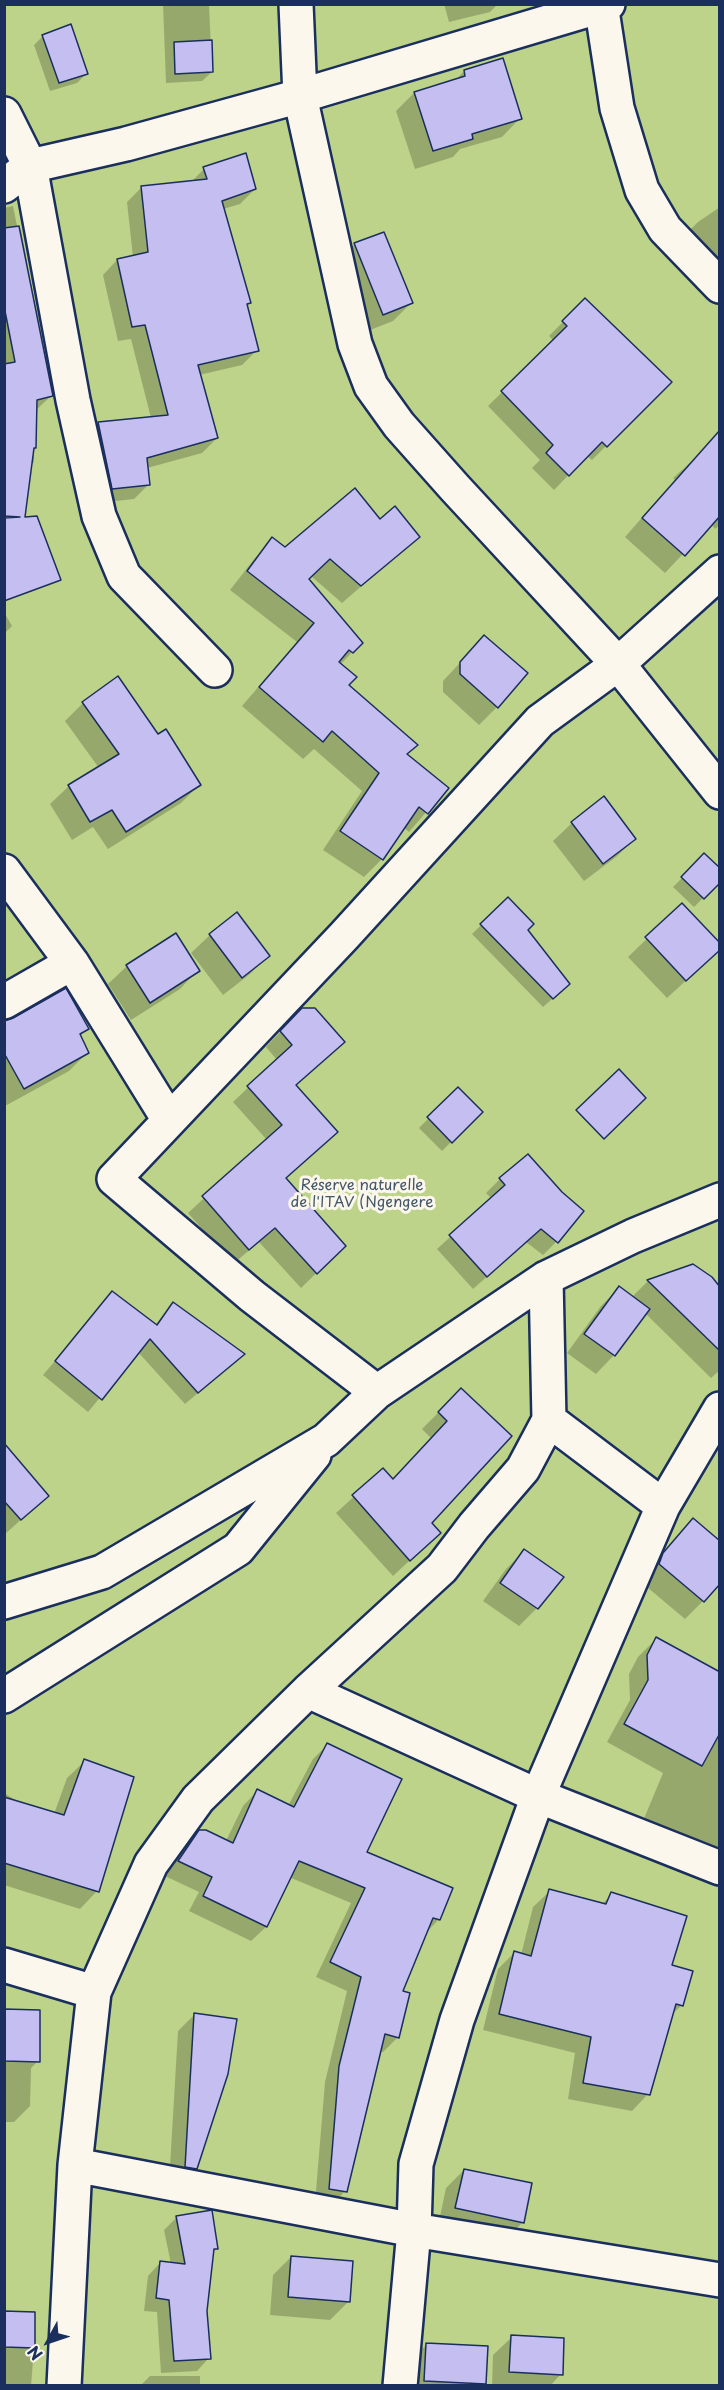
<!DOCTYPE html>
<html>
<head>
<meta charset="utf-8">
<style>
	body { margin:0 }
	#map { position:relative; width:724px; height:2390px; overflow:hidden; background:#ebe6ed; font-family:"Playpen Sans",sans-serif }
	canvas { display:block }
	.frame { position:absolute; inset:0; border:6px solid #1b2f5e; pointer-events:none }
	.north { position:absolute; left:18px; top:2312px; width:60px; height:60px; -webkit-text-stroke:4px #fbf7ec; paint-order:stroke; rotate:230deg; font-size:16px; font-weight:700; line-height:24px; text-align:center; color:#1b2f5e }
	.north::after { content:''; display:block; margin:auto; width:21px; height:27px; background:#1b2f5e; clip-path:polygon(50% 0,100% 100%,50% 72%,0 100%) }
</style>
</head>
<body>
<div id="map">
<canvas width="724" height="2390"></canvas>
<div class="frame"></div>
<div class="north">N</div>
</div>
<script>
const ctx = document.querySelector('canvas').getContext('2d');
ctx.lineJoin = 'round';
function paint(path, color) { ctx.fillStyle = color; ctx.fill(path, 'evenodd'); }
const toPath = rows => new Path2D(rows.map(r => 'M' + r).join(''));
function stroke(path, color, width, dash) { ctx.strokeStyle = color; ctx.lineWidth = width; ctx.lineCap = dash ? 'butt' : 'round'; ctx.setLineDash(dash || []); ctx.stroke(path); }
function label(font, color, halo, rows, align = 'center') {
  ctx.font = font + ' "Playpen Sans",sans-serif'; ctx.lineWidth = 6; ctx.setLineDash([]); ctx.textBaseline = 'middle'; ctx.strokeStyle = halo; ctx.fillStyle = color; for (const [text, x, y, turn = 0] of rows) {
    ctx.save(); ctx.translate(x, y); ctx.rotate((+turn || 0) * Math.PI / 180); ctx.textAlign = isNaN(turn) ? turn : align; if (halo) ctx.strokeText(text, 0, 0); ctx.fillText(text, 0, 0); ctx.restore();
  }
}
const green = toPath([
	[5,5,719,5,719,2385,5,2385]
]);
const shadow = toPath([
	[163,4,209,4,212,72,202,81,166,83],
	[444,4,498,4,490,12,449,22],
	[43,36,87,73,77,83,50,91,34,45],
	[464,71,520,118,502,137,460,149,453,157,415,169,396,111,414,93,456,80],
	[204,169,255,189,240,204,223,209,250,303,246,307,257,350,242,365,199,375,217,438,202,453,147,468,149,484,134,499,98,503,84,438,99,423,151,418,131,339,118,341,103,275,117,260,133,257,127,202,142,187,190,183],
	[13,206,18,231,21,230,27,262,25,264,52,395,35,411,34,462,30,466,23,523,4,538,4,208],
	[720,207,720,289,679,241,698,222],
	[355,244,411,303,393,321,365,332,337,263],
	[585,300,670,382,592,460,587,456,554,490,532,468,540,460,488,406,554,341,549,336],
	[720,436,720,525,715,529,711,524,665,573,625,537,675,480,673,478],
	[380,521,418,537,342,603,311,576,307,579,361,643,340,665,347,686,416,745,406,755,447,788,409,832,403,827,382,859,364,877,323,850,362,791,314,749,303,759,242,706,297,642,230,590,255,558,273,539,285,549],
	[4,612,12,626,4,634],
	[484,637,497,707,479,725,443,692,443,681],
	[83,703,158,736,199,785,181,803,108,849,93,827,72,840,50,804,69,786,99,768,65,721],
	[604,798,635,839,616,857,584,881,553,841,572,823],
	[704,856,720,881,694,907,673,887],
	[508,899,559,993,543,1007,472,934],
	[682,905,703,965,667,998,628,957],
	[236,914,268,956,250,974,223,995,191,953,210,935],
	[127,966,198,970,180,989,131,1020,108,984],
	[4,1022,87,1029,79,1037,87,1053,69,1071,5,1106],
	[287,1025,328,1057,295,1086,284,1178,344,1246,301,1288,259,1242,233,1264,188,1213,267,1140,233,1102,277,1060,266,1047],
	[458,1089,481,1112,442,1151,419,1128],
	[500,1179,556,1242,543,1255,526,1242,473,1289,437,1249,492,1199,486,1193],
	[648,1281,720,1289,720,1370,711,1378,645,1313,614,1355,596,1374,567,1353,601,1306,619,1288,632,1297],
	[113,1293,155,1325,173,1304,230,1366,185,1404,138,1352,88,1412,43,1375],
	[461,1390,422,1549,393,1576,336,1513,383,1470,393,1481,432,1439,422,1429],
	[4,1445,47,1496,4,1535],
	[693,1520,703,1601,685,1619,641,1582,645,1573],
	[524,1551,537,1608,519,1626,483,1601,506,1569],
	[656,1639,720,1674,720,1866,638,1833,663,1773,607,1742,630,1700,629,1674,638,1657],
	[327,1745,365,1853,439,1919,425,1934,401,1992,398,2037,383,2052,380,2051,345,2191,331,2206,315,2203,325,2082,347,1991,316,1977,351,1903,289,1877,266,1927,251,1941,189,1911,199,1892,165,1876,184,1847,199,1831,226,1841,243,1806,257,1791,288,1806,313,1759],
	[85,1761,97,1891,80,1909,4,1885,4,1793,22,1804,54,1814,67,1778],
	[550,1891,601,1905,612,1894,670,1966,691,1972,681,2006,671,2015,648,2094,632,2111,568,2099,575,2053,483,2030,498,1969,514,1953,521,1955,533,1907],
	[4,2011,38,2061,31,2068,30,2106,14,2122,4,2122],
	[195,2014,196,2169,179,2185,169,2183,178,2031],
	[464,2170,523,2222,505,2240,438,2226,446,2188],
	[177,2217,217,2248,212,2253,206,2311,209,2358,197,2371,161,2373,157,2312,144,2311,148,2276,160,2263,171,2264,164,2230],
	[291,2257,349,2301,330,2320,270,2315,273,2275],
	[4,2313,34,2348,31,2386,4,2386],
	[512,2337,561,2374,550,2386,492,2386,493,2355],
	[426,2345,486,2348,484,2386,410,2386,411,2361],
	[150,2376,200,2376,200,2386,140,2386]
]);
const building = toPath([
	[71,24,88,74,59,83,42,35,71,24],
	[212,40,213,72,175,74,174,42,212,40],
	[503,58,522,119,472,134,473,139,433,151,414,92,465,76,464,70,503,58],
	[246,153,256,189,222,201,251,303,247,304,259,351,198,365,218,438,147,458,150,485,112,489,98,422,168,415,145,325,132,327,117,259,148,252,141,186,207,179,203,167,246,153],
	[19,226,53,396,37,400,36,448,34,448,25,517,37,516,61,580,4,601,4,518,20,517,4,516,4,364,15,362,4,306,4,228,19,226],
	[384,232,413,303,383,315,354,243,384,232],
	[585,298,672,382,607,447,602,442,569,476,546,453,553,445,501,391,567,326,562,321,585,298],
	[720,430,720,516,685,556,642,518,720,430],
	[355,488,380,519,395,506,420,537,361,586,330,559,309,579,363,643,353,653,349,650,339,662,357,677,349,685,418,745,407,754,449,788,428,814,419,807,383,860,340,831,379,773,332,731,323,742,259,687,314,623,247,571,272,537,285,547,355,488],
	[484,635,528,673,498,708,460,674,460,662,484,635],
	[118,676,158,734,166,729,201,785,126,832,112,810,90,822,68,785,119,754,82,702,118,676],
	[604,796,636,839,603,864,571,822,604,796],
	[704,853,720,868,720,883,704,899,681,877,704,853],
	[508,897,534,924,528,930,570,984,553,999,480,924,508,897],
	[682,903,720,943,720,950,686,981,645,937,682,903],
	[237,912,270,956,242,978,209,934,237,912],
	[176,933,200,971,150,1003,126,965,176,933],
	[66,988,89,1029,80,1034,89,1053,24,1089,4,1053,4,1021,13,1018,66,988],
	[302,1008,315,1008,345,1042,296,1085,338,1132,286,1178,346,1246,317,1274,275,1228,249,1250,202,1196,282,1125,247,1086,292,1045,280,1031,302,1008],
	[619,1069,646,1098,604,1139,576,1110,619,1069],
	[458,1087,483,1112,452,1143,427,1117,458,1087],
	[528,1154,562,1192,584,1211,558,1243,541,1229,487,1277,449,1235,505,1185,499,1178,528,1154],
	[693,1264,712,1277,720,1287,720,1351,647,1280,693,1264],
	[619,1286,650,1309,615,1356,584,1334,619,1286],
	[112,1291,157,1325,173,1302,245,1354,198,1393,150,1339,102,1400,55,1361,112,1291],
	[461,1388,512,1436,432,1523,441,1533,410,1561,352,1495,383,1468,393,1479,447,1421,438,1412,461,1388],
	[4,1443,49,1496,21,1520,4,1501,4,1443],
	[693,1518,720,1541,720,1584,704,1602,659,1564,663,1553,693,1518],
	[524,1549,564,1577,538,1609,500,1583,524,1549],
	[656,1637,720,1672,720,1733,702,1766,624,1724,648,1680,647,1655,656,1637],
	[327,1743,402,1779,367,1852,453,1888,440,1920,433,1918,403,1991,410,1993,399,2038,385,2034,347,2192,329,2189,339,2066,361,1977,330,1962,365,1888,299,1861,267,1927,203,1896,212,1877,178,1861,199,1830,206,1830,233,1843,257,1789,294,1807,327,1743],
	[84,1759,134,1777,99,1892,4,1863,4,1797,64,1815,84,1759],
	[549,1889,606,1904,611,1892,687,1916,672,1965,693,1971,683,2006,676,2004,650,2095,583,2083,591,2037,499,2014,514,1951,531,1956,549,1889],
	[4,2009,40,2010,40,2062,4,2061,4,2009],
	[194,2013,237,2019,228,2074,197,2169,185,2167,194,2013],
	[464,2169,532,2183,524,2223,455,2208,464,2169],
	[212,2210,218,2249,214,2249,207,2311,211,2359,174,2361,169,2300,156,2298,160,2261,185,2264,176,2216,212,2210],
	[291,2256,353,2261,350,2302,288,2297,291,2256],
	[4,2311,35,2312,35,2348,4,2347,4,2311],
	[511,2335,564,2338,563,2375,509,2372,511,2335],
	[426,2343,488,2346,486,2384,424,2381,426,2343]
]);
const street = toPath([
	[296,4,300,96,355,344,371,386,399,425,455,488,618,664,720,792],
	[601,4,617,108,642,190,665,229,720,286],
	[4,114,30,166,73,400,99,516,124,576,215,670],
	[4,186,30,166,126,144,300,96,608,4],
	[4,871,72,963,169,1120],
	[4,1002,72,963],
	[377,1392,252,1296,114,1179,344,936,540,721,618,664,720,572],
	[549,1420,663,1506],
	[4,1602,102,1572,326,1440,377,1392,546,1278,633,1236,720,1200],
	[308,1691,538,1796,720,1868],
	[4,1696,238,1549,314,1455],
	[4,1965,94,1992],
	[75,2165,414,2230,720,2280],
	[64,2386,75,2165,94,1992,151,1864,198,1799,308,1691,442,1568,474,1526,523,1469,549,1420,546,1278],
	[400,2386,414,2230,416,2164,457,2020,538,1796,663,1506,720,1409]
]);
const parkNames = [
	["Réserve naturelle",362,1186],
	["de l'ITAV (Ngengere",362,1203]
];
paint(green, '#bdd389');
paint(shadow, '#0003');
paint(building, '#c5bef0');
stroke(building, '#1b2f5e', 1.5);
stroke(street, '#1b2f5e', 38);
stroke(street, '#fbf7ec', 33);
label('15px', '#445869', '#fbf7ec', parkNames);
</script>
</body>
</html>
